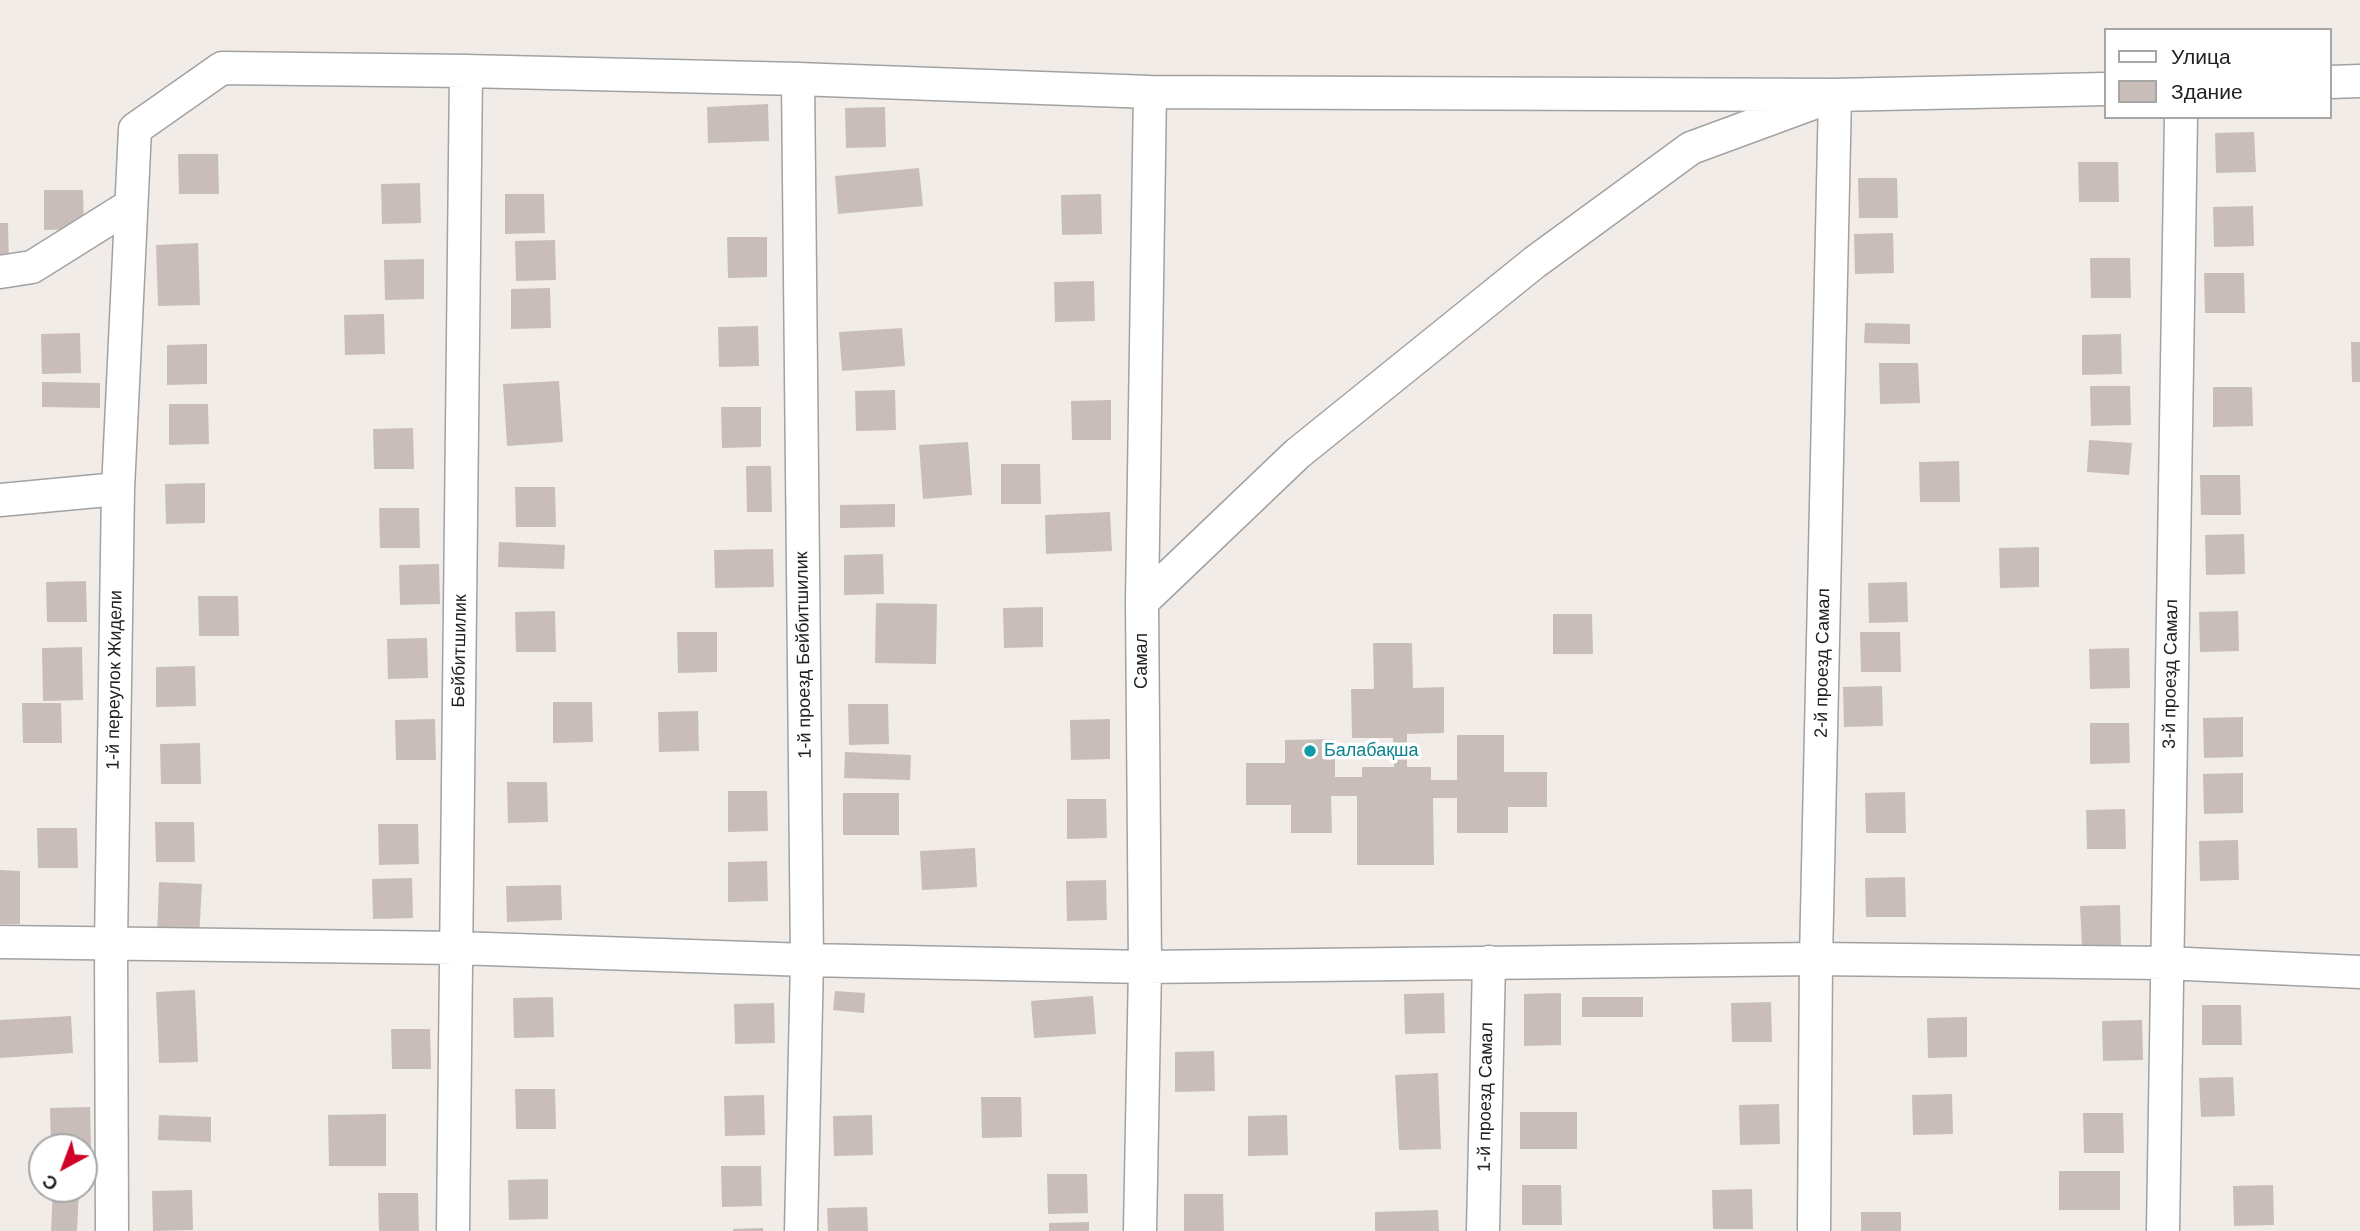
<!DOCTYPE html>
<html>
<head>
<meta charset="utf-8">
<style>
	body { margin:0 }
	#map { position:relative; width:2360px; height:1231px; overflow:hidden; background:#f1ece7; font-family:Helvetica,sans-serif }
	canvas { display:block }
	.legend { position:absolute; left:2104px; top:28px; width:228px; height:91px; box-sizing:border-box; background:#fff; border:2px solid #a6a6a6; margin:0; padding:9px 12px; list-style:none; font-size:21px; color:#212121 }
	.legend li { display:flex; align-items:center; gap:14px; height:35px }
	.legend b { width:35px; border:2px solid #a6a6a6 }
	.north { position:absolute; left:28px; top:1133px; width:70px; height:70px; box-sizing:border-box; background:#fff; border:2px solid #a6a6a6; border-radius:50%; rotate:221deg; font-size:19px; font-weight:700; line-height:28px; text-align:center; color:#212121 }
	.north::after { content:''; display:block; margin:auto; width:24px; height:32px; background:#d10028; clip-path:polygon(50% 0,100% 100%,50% 72%,0 100%) }
</style>
</head>
<body>
<div id="map">
<canvas width="2360" height="1231"></canvas>
<ul class="legend">
<li><b style="height:9px;background:#fff"></b>Улица</li>
<li><b style="height:19px;background:#c9bdba"></b>Здание</li>
</ul>
<div class="north">С</div>
</div>
<script>
const ctx = document.querySelector('canvas').getContext('2d');
ctx.lineJoin = 'round';
function paint(path, color) { ctx.fillStyle = color; ctx.fill(path, 'evenodd'); }
const toPath = rows => new Path2D(rows.map(r => 'M' + r).join(''));
function stroke(path, color, width, dash) { ctx.strokeStyle = color; ctx.lineWidth = width; ctx.lineCap = dash ? 'butt' : 'round'; ctx.setLineDash(dash || []); ctx.stroke(path); }
function label(font, color, halo, rows, align = 'center') {
  ctx.font = font + ' Helvetica,sans-serif'; ctx.lineWidth = 7; ctx.setLineDash([]); ctx.textBaseline = 'middle'; ctx.strokeStyle = halo; ctx.fillStyle = color; for (const [text, x, y, turn = 0] of rows) {
    ctx.save(); ctx.translate(x, y); ctx.rotate((+turn || 0) * Math.PI / 180); ctx.textAlign = isNaN(turn) ? turn : align; if (halo) ctx.strokeText(text, 0, 0); ctx.fillText(text, 0, 0); ctx.restore();
  }
}
const building = toPath([
	[768,104,769,141,708,143,707,107],
	[885,107,886,147,846,148,845,108],
	[2254,132,2256,172,2216,173,2215,133],
	[178,154,218,154,219,194,179,194],
	[2078,162,2118,162,2119,202,2079,202],
	[919,168,923,206,838,214,835,176],
	[1858,178,1897,178,1898,218,1859,218],
	[420,183,421,223,382,224,381,184],
	[44,190,83,190,84,229,44,230],
	[505,194,544,194,545,233,505,234],
	[1101,194,1102,234,1062,235,1061,195],
	[2253,206,2254,246,2214,247,2213,207],
	[0,223,8,223,9,263,0,263],
	[1893,233,1894,273,1855,274,1854,234],
	[727,237,767,237,767,277,728,278],
	[555,240,556,280,516,281,515,241],
	[198,243,200,305,158,306,156,245],
	[2090,258,2130,258,2131,298,2091,298],
	[424,259,424,299,385,300,384,260],
	[2204,273,2244,273,2245,313,2205,313],
	[1094,281,1095,321,1055,322,1054,282],
	[550,288,551,328,511,329,511,289],
	[384,314,385,354,345,355,344,315],
	[1865,323,1910,324,1910,344,1864,343],
	[758,326,759,366,719,367,718,327],
	[902,328,905,366,842,371,839,332],
	[80,333,81,373,42,374,41,334],
	[2121,334,2122,374,2082,375,2082,335],
	[2351,342,2360,342,2360,382,2352,382],
	[207,344,207,384,167,385,167,345],
	[1879,363,1918,363,1920,403,1880,404],
	[559,381,563,442,507,446,503,384],
	[42,382,100,383,100,408,42,407],
	[2090,386,2130,386,2131,425,2091,426],
	[2213,387,2252,387,2253,426,2213,427],
	[895,390,896,430,856,431,855,391],
	[1111,400,1111,440,1072,440,1071,401],
	[169,404,208,404,209,444,169,445],
	[721,407,761,407,761,447,722,448],
	[413,428,414,469,374,469,373,429],
	[2089,440,2132,443,2129,475,2087,472],
	[968,442,972,495,923,499,919,445],
	[1959,461,1960,502,1920,502,1919,462],
	[1001,464,1040,464,1041,504,1001,504],
	[746,466,771,466,772,512,747,512],
	[2200,475,2240,475,2241,515,2201,515],
	[205,483,205,523,166,524,165,484],
	[515,487,555,487,556,527,516,527],
	[895,504,895,527,840,528,840,505],
	[379,508,419,508,420,548,380,548],
	[1110,512,1112,551,1046,554,1045,515],
	[2244,534,2245,574,2206,575,2205,535],
	[499,542,565,545,564,569,498,567],
	[2039,547,2039,587,2000,588,1999,548],
	[773,549,774,587,715,588,714,550],
	[883,554,884,594,844,595,844,555],
	[439,564,440,604,400,605,399,565],
	[86,581,87,622,47,622,46,582],
	[1907,582,1908,622,1869,623,1868,583],
	[198,596,238,596,239,636,199,636],
	[876,603,937,604,936,664,875,663],
	[1043,607,1043,647,1004,648,1003,608],
	[555,611,556,652,516,652,515,612],
	[2238,611,2239,651,2200,652,2199,612],
	[1553,614,1592,614,1593,654,1553,654],
	[677,632,717,632,717,672,678,673],
	[1860,632,1900,632,1901,672,1861,672],
	[427,638,428,678,388,679,387,639],
	[1373,643,1412,643,1413,688,1444,687,1444,733,1407,734,1407,767,1431,767,1431,780,1457,780,1457,735,1504,735,1504,772,1547,772,1547,807,1508,807,1508,833,1457,833,1457,798,1433,798,1434,865,1357,865,1357,796,1331,796,1332,833,1291,833,1291,805,1246,805,1246,763,1285,763,1285,740,1335,739,1335,777,1362,777,1362,767,1394,767,1393,738,1352,738,1351,689,1374,689],
	[82,647,83,700,43,701,42,648],
	[2129,648,2130,688,2090,689,2089,649],
	[195,666,196,706,156,707,156,667],
	[1882,686,1883,726,1844,727,1843,687],
	[553,702,592,702,593,742,553,743],
	[22,703,61,703,62,743,23,743],
	[848,704,888,704,889,744,849,745],
	[698,711,699,751,659,752,658,712],
	[2243,717,2243,757,2204,758,2203,718],
	[435,719,436,760,396,760,395,720],
	[1110,719,1110,759,1071,760,1070,720],
	[2090,723,2129,723,2130,763,2090,764],
	[200,743,201,784,161,784,160,744],
	[845,752,911,755,910,780,844,778],
	[2243,773,2243,813,2204,814,2203,774],
	[507,782,547,782,548,822,508,823],
	[728,791,767,791,768,831,728,832],
	[1905,792,1906,833,1866,833,1865,793],
	[843,793,899,793,899,835,843,835],
	[1067,799,1106,799,1107,838,1067,839],
	[2125,809,2126,849,2087,849,2086,810],
	[155,822,194,822,195,862,156,862],
	[378,824,418,824,419,864,379,865],
	[37,828,77,828,78,868,38,868],
	[2238,840,2239,880,2200,881,2199,841],
	[975,848,977,887,922,890,920,851],
	[767,861,768,901,728,902,728,862],
	[0,870,20,871,20,924,0,924],
	[1905,877,1906,917,1866,917,1865,878],
	[412,878,413,918,373,919,372,879],
	[1106,880,1107,920,1067,921,1066,881],
	[159,882,202,884,199,939,157,937],
	[561,885,562,920,507,922,506,886],
	[2120,905,2121,945,2082,946,2080,906],
	[195,990,198,1062,159,1063,156,992],
	[835,991,865,993,864,1013,833,1010],
	[1444,993,1445,1033,1405,1034,1404,994],
	[1561,993,1561,1045,1524,1046,1524,994],
	[1093,996,1096,1034,1034,1038,1031,1001],
	[553,997,554,1037,514,1038,513,998],
	[1582,997,1643,997,1643,1017,1582,1017],
	[1771,1002,1772,1042,1732,1042,1731,1003],
	[774,1003,775,1043,735,1044,734,1004],
	[2202,1005,2241,1005,2242,1045,2202,1045],
	[71,1016,73,1053,0,1058,0,1020],
	[1967,1017,1967,1057,1928,1058,1927,1018],
	[2142,1020,2143,1060,2103,1061,2102,1021],
	[391,1029,430,1029,431,1069,392,1069],
	[1214,1051,1215,1091,1175,1092,1175,1052],
	[1438,1073,1441,1149,1399,1150,1395,1075],
	[2233,1077,2235,1116,2201,1117,2199,1078],
	[515,1089,555,1089,556,1129,516,1129],
	[1952,1094,1953,1134,1913,1135,1912,1095],
	[764,1095,765,1135,725,1136,724,1096],
	[981,1097,1021,1097,1022,1137,982,1138],
	[1779,1104,1780,1144,1740,1145,1739,1105],
	[90,1107,91,1147,51,1147,50,1108],
	[1520,1112,1577,1112,1577,1149,1520,1149],
	[2083,1113,2123,1113,2124,1153,2084,1153],
	[386,1114,386,1166,329,1166,328,1115],
	[159,1115,211,1117,211,1142,158,1140],
	[872,1115,873,1155,834,1156,833,1116],
	[1287,1115,1288,1155,1248,1156,1248,1116],
	[721,1166,761,1166,762,1206,722,1207],
	[2059,1171,2120,1171,2120,1210,2059,1210],
	[1047,1174,1087,1174,1088,1213,1048,1214],
	[548,1179,548,1219,509,1220,508,1180],
	[1522,1185,1561,1185,1562,1225,1522,1225],
	[2273,1185,2274,1225,2234,1226,2233,1186],
	[53,1189,79,1189,77,1231,51,1231],
	[1752,1189,1753,1229,1713,1229,1712,1190],
	[192,1190,193,1230,153,1231,152,1191],
	[378,1193,418,1193,419,1231,379,1231],
	[1184,1194,1223,1194,1224,1231,1184,1231],
	[867,1207,868,1231,828,1231,827,1208],
	[1438,1210,1439,1231,1375,1231,1375,1212],
	[1861,1212,1901,1212,1901,1231,1861,1231],
	[1089,1222,1089,1231,1049,1231,1049,1223],
	[763,1228,763,1231,733,1231,733,1229]
]);
const minor = toPath([
	[798,79,807,960,801,1231],
	[2330,82,2360,81],
	[0,272,32,267,131,205],
	[0,500,118,489],
	[1142,602,1297,454,1535,262,1691,148,1835,95,1816,959,1814,1231],
	[0,942,457,948,807,960,1145,967,1816,959,2166,963,2360,972],
	[112,1231,111,943,118,489,135,129,222,68,466,71,798,79,1150,92,1835,95,2106,89],
	[453,1231,466,71],
	[1140,1231,1145,967,1142,602,1150,92],
	[1483,1231,1489,962],
	[2163,1231,2181,117]
]);
const markers = [
	[1310,751,7,"#0f9aa8"]
];
const streetNames = [
	["Бейбитшилик",460,651,-89],
	["1-й проезд Бейбитшилик",804,655,-91],
	["Самал",1142,661,-90],
	["2-й проезд Самал",1823,663,-89],
	["3-й проезд Самал",2171,674,-89],
	["1-й переулок Жидели",115,680,-89],
	["1-й проезд Самал",1486,1097,-89]
];
const cultureNames = [
	["Балабақша",1324,751]
];
paint(building, '#c9bdba');
stroke(minor, '#a2a2a2', 35);
stroke(minor, '#fff', 32);
for (const [x, y, r, color] of markers) { const dot = new Path2D(); dot.arc(x, y, r, 0, 2 * Math.PI); ctx.fillStyle = color; ctx.fill(dot); stroke(dot, '#fff', 2.5); }
label('18px', '#212121', '#fff', streetNames);
label('18px', '#0d838f', '#fff', cultureNames, 'left');
</script>
</body>
</html>
